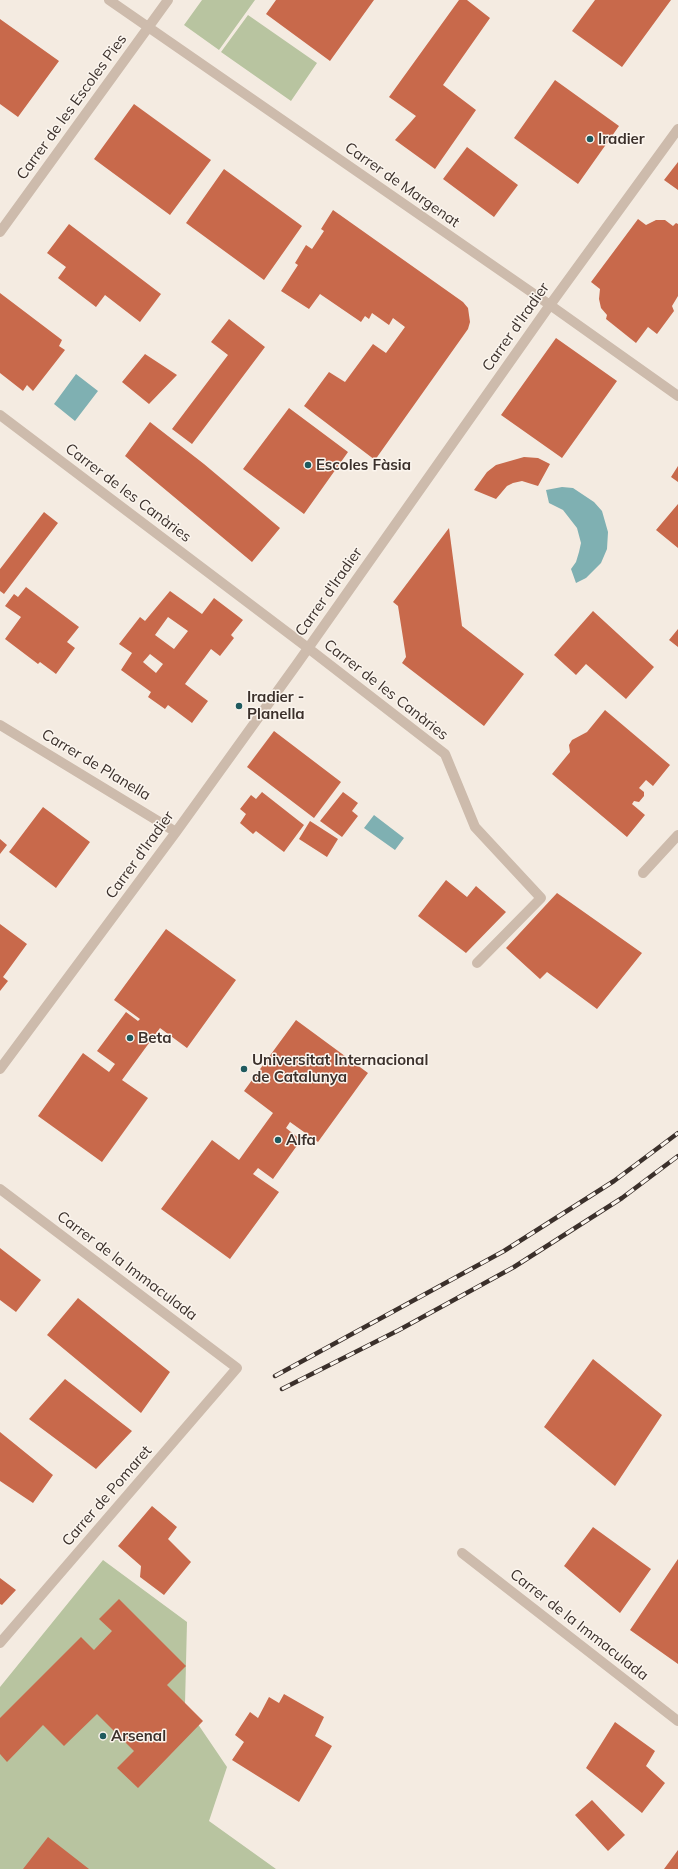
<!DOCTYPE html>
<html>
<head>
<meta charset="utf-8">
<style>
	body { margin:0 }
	canvas { display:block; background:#f4ebe1 }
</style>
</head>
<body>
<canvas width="678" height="1869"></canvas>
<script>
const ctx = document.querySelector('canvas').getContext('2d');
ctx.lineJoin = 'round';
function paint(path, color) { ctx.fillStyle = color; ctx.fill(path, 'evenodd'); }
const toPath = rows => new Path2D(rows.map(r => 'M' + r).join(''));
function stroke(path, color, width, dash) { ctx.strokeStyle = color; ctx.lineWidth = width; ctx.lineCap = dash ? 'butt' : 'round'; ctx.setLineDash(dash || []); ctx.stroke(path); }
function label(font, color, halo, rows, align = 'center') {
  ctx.font = font + ' Mulish,sans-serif'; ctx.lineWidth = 3; ctx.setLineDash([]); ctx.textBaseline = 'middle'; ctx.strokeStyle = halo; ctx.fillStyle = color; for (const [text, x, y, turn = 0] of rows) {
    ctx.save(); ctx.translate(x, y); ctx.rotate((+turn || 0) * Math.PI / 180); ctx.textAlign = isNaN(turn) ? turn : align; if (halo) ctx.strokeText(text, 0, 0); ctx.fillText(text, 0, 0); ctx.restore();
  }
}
const green = toPath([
	[202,0,255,0,219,50,184,25],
	[248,15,317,63,291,101,221,52],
	[103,1560,187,1622,185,1705,227,1767,209,1821,276,1869,0,1869,0,1687]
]);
const water = toPath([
	[76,374,98,391,75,421,54,404],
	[562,487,573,488,594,502,602,511,608,532,607,549,601,563,586,578,576,583,571,569,576,562,579,552,581,543,577,528,563,510,549,503,546,490],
	[374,815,404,838,395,850,364,828]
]);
const building = toPath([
	[276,0,374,0,330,61,266,14],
	[459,0,467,0,490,18,443,85,476,110,435,169,395,140,416,116,389,97],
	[595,0,671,0,622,67,572,31],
	[0,19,59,61,18,117,0,104],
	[555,80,619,126,578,184,514,138],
	[134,104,211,160,170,215,94,159],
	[467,147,518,185,494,217,443,179],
	[678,162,678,190,664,180],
	[224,169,302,226,264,280,186,223],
	[333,210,463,302,468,308,470,322,468,329,375,460,304,406,329,372,345,382,373,344,386,353,405,327,393,318,389,325,372,313,369,319,365,316,361,322,320,294,309,309,281,291,298,265,295,263,306,245,312,249,324,231,321,229],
	[638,219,646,225,656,220,665,220,673,226,676,223,678,224,678,296,672,306,674,311,657,334,648,327,636,343,606,319,607,315,601,308,599,299,600,289,591,282],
	[69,224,161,294,140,322,105,295,96,307,58,278,66,267,47,253],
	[0,293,62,340,59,346,65,350,33,391,27,385,23,391,0,373],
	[229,319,265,347,192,444,172,429,228,355,211,342],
	[556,338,617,381,562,458,501,415],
	[145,354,177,375,149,404,122,382],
	[289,408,348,452,304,514,243,469],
	[150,422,204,464,280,528,252,562,125,456],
	[524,457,538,458,550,464,538,486,522,481,513,483,507,486,496,499,474,490,487,472,496,465],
	[678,466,678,482,671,477],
	[678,504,678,548,656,530],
	[44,512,58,523,4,594,0,591,0,569],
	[449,528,462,626,524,674,484,726,402,663,406,657,398,606,393,602],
	[26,587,79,627,67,642,75,648,56,674,40,662,38,664,5,639,21,617,5,606,14,594,18,597],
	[170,591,202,614,214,598,243,620,231,635,234,638,220,656,211,649,185,684,208,701,192,723,168,705,165,709,148,697,151,692,121,670,132,653,119,644,140,617,145,621],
	[168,617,188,631,174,649,155,635],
	[150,654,163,664,156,673,143,662],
	[593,611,654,667,626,699,586,664,576,675,554,655],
	[678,629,678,647,669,640],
	[605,710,670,765,653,786,646,780,639,788,644,792,644,796,639,802,634,801,632,804,645,815,627,837,552,774,570,752,569,745,572,740,587,732],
	[274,731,341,782,314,818,247,767],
	[262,792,304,825,284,852,256,831,253,834,240,823,246,814,240,809,251,795,256,799],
	[343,792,358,803,352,811,358,816,342,837,320,821],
	[43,807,90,842,56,888,9,852],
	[310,821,338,839,327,857,299,839],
	[0,839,7,845,0,854],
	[446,880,467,897,476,886,506,912,466,953,418,916],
	[557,893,642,953,597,1009,547,972,540,979,506,948],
	[0,924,27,944,3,977,8,981,0,991],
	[166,929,236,980,187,1048,160,1028,122,1080,148,1098,102,1162,38,1116,83,1053,109,1072,115,1064,97,1051,126,1012,138,1021,140,1019,114,1000],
	[296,1020,368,1073,318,1142,290,1122,286,1128,301,1140,273,1179,258,1168,253,1174,279,1192,230,1259,161,1209,212,1140,239,1160,273,1113,244,1091],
	[0,1248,41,1280,16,1312,0,1300],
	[78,1298,170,1372,141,1413,47,1335],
	[593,1359,662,1415,615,1486,544,1427],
	[65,1379,132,1431,96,1469,29,1419],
	[0,1432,53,1475,33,1503,0,1481],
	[152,1506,177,1527,168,1539,191,1562,164,1595,140,1577,141,1566,118,1546],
	[593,1527,651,1569,620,1613,564,1566],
	[678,1559,678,1664,630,1630],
	[0,1578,16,1590,2,1605,0,1604],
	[119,1599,186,1666,167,1685,203,1721,138,1788,117,1768,134,1751,97,1714,64,1746,43,1725,7,1762,0,1754,0,1718,81,1637,94,1650,112,1631,99,1619],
	[284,1694,324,1717,315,1736,332,1746,299,1802,232,1760,244,1742,235,1735,250,1712,258,1718,269,1697,279,1703],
	[615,1722,655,1751,646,1766,665,1783,642,1813,586,1768],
	[592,1800,625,1835,608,1851,575,1815],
	[48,1837,89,1869,23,1869],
	[678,1850,678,1869,664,1869]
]);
const minor = toPath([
	[109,0,550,305,678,396],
	[0,232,168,0],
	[0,415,308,648,445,754,475,827,541,898,477,963],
	[0,725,176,832],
	[643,873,678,835],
	[0,1069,176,832,297,664,550,305,678,129],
	[0,1189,237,1368,0,1643],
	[462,1553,678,1721]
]);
const rail = toPath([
	[275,1376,504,1251,614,1181,678,1133],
	[282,1389,399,1330,514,1267,622,1198,678,1156]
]);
const markers = [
	[590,139,4,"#1f5a5e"],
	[308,465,4,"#1f5a5e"],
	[239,706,4,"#1f5a5e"],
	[130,1038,4,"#1f5a5e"],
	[244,1069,4,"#1f5a5e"],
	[278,1140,4,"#1f5a5e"],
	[103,1736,4,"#1f5a5e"]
];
const streetNames = [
	["Carrer de les Escoles Pies",72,107,-54],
	["Carrer de Margenat",402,185,35],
	["Carrer d'Iradier",516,327,-55],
	["Carrer de les Canàries",128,493,37],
	["Carrer d'Iradier",329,592,-55],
	["Carrer de les Canàries",386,690,38],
	["Carrer de Planella",96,765,31],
	["Carrer d'Iradier",140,855,-54],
	["Carrer de la Immaculada",127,1266,37],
	["Carrer de Pomaret",107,1496,-49],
	["Carrer de la Immaculada",579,1625,38]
];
const poiNames = [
	["Iradier",598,139],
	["Escoles Fàsia",316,465],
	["Iradier -",247,697],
	["Planella",247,714],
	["Beta",138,1038],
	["Universitat Internacional",252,1060],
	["de Catalunya",252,1077],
	["Alfa",286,1140],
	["Arsenal",111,1736]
];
paint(green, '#b8c4a0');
paint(water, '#7fb0b2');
paint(building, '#c8694b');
stroke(minor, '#cdbbac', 10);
stroke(rail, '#3b302b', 4.5);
stroke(rail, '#fbf5ee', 3, [9]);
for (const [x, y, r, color] of markers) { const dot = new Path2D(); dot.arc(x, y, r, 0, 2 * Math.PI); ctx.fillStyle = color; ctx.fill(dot); stroke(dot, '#fbf5ee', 1.5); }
label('15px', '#3b302b', '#fbf5ee', streetNames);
label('bold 15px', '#3b302b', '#fbf5ee', poiNames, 'left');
</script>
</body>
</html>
